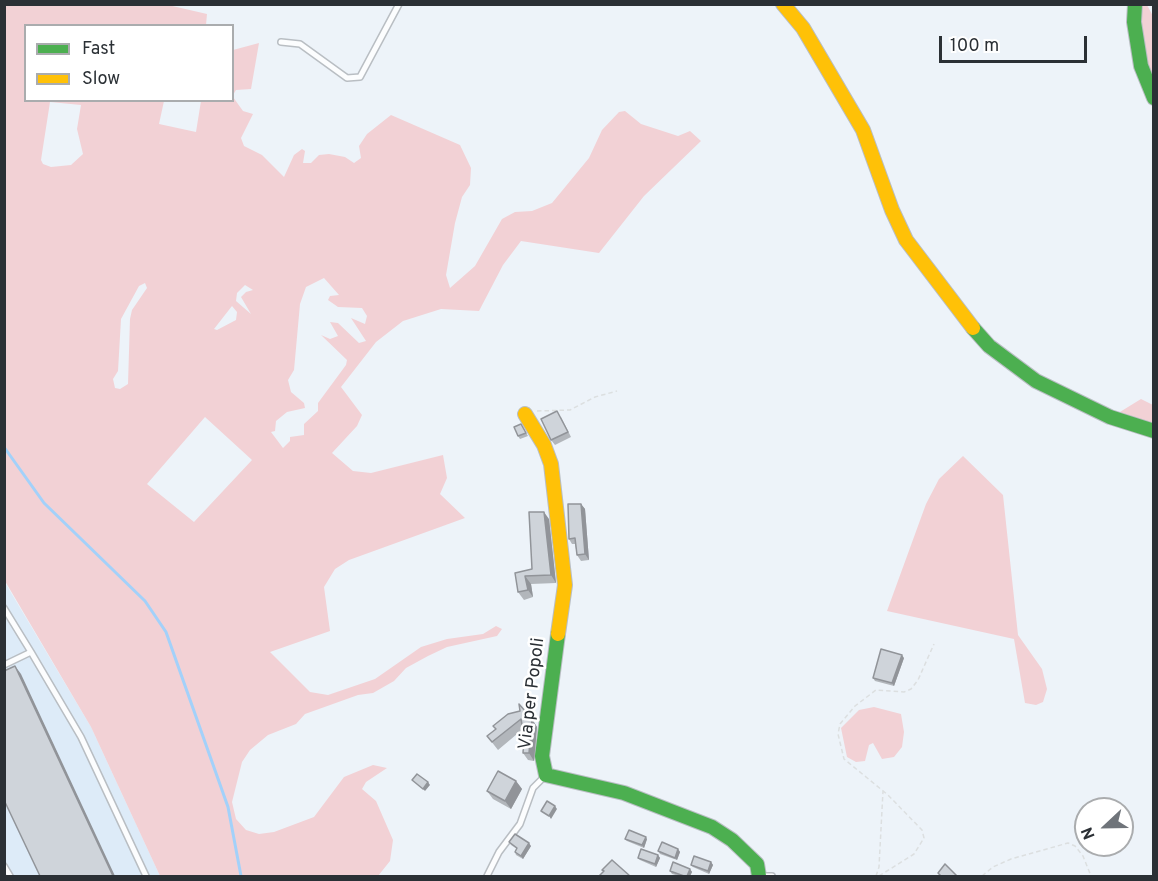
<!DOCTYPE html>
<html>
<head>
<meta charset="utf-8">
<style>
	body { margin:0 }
	#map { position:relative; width:1158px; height:881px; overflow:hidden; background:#edf3f9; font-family:Overpass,sans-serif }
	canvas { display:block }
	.frame { position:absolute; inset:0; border:6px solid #2b3035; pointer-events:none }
	.legend { position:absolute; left:24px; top:24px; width:210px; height:78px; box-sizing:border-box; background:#fff; border:2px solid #aaacae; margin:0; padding:8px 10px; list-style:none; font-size:18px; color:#2b3035 }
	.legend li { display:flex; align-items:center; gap:12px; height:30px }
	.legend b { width:30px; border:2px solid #aaacae }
	.north { position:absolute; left:1074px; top:797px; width:60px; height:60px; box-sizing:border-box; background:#fff; border:2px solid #aaacae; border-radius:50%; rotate:248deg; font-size:16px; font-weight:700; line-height:24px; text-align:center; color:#2b3035 }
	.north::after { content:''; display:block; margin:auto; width:21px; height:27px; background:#6f747a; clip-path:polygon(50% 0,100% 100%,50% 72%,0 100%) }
	.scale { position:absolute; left:939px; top:36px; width:148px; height:27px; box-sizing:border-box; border:3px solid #2b3035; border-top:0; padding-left:8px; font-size:18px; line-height:21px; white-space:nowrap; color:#2b3035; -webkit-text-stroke:4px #fff; paint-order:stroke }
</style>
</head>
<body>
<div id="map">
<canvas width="1158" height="881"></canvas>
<div class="frame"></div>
<ul class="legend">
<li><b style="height:8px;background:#4caf50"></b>Fast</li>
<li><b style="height:8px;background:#ffc107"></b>Slow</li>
</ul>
<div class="north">N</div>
<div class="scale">100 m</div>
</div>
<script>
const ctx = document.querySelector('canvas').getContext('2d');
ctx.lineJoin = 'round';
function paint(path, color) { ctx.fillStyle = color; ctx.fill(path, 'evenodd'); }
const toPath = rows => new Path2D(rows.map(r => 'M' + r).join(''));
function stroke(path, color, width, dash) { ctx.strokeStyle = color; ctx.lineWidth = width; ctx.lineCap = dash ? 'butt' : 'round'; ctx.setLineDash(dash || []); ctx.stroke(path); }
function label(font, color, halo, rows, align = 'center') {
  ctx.font = font + ' Overpass,sans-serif'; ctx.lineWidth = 5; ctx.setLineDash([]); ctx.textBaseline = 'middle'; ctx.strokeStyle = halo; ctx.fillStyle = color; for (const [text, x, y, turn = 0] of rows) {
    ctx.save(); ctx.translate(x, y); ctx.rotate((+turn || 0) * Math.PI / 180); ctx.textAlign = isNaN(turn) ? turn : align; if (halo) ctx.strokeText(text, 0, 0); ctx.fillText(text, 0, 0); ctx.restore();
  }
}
const built = toPath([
	[4,581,91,727,160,876,5,876]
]);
const green = toPath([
	[4,5,168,5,207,14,206,25,26,26,26,100,164,101,159,124,196,132,201,101,232,100,233,97,243,111,253,114,241,138,244,146,262,155,284,177,294,155,302,149,305,151,303,163,311,163,319,155,329,154,345,157,354,163,361,158,359,146,367,134,391,115,460,145,471,168,470,185,462,197,455,223,446,275,450,288,475,266,502,219,515,212,532,211,552,203,589,158,602,130,619,112,625,111,641,124,678,136,690,131,701,141,644,196,599,253,521,241,503,265,479,311,441,309,403,321,376,342,341,387,362,415,357,426,332,453,353,471,371,473,443,455,447,478,440,494,465,518,349,560,335,569,324,587,330,631,270,652,310,692,328,695,375,679,421,647,447,639,483,634,496,626,502,629,497,636,447,647,428,656,406,668,394,681,373,693,358,695,305,714,296,724,268,735,250,750,242,762,232,802,236,819,246,830,259,834,274,832,314,817,344,777,373,765,387,768,366,782,362,789,376,801,393,840,390,861,378,876,160,876,91,727,5,581],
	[50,102,81,105,77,129,83,154,71,165,51,167,43,164,41,160],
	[324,278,339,295,330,296,328,300,338,307,362,308,367,316,365,324,351,318,366,341,359,343,338,323,330,322,338,336,330,339,321,335,347,360,346,365,318,403,318,411,304,424,304,435,290,437,290,441,283,448,271,432,275,431,276,421,287,412,305,408,304,403,291,392,288,380,294,370,300,304,306,287],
	[145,283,147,288,132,310,130,319,128,384,120,389,115,388,113,379,118,371,121,319,139,286],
	[245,285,253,290,246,292,241,297,251,314,236,301,237,293],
	[232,306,237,312,236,320,217,330,214,329],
	[205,417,252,460,194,522,147,484],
	[1140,5,1147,5,1153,16,1153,85,1150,80,1138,14],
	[259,43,251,89,236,90,233,95,233,50],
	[1141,399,1153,405,1153,428,1115,415],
	[963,456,1003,495,1018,635,1042,669,1047,689,1043,702,1036,705,1025,703,1014,639,887,611,926,504,939,479],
	[874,707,901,714,904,732,902,747,894,757,882,759,873,743,869,745,865,761,856,762,847,757,841,728,859,710]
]);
const stream = toPath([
	[4,447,44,503,145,601,166,632,228,807,241,876]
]);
const path = toPath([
	[537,411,570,410,595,397,617,391],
	[876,876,879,867,883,791],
	[879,876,914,854,924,838,922,830,888,795,844,759,838,734,840,724,855,706,876,690,904,692,911,689,918,680,934,644],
	[982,876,993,867,1011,859,1068,843,1075,846,1083,856,1091,876]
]);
const lane = toPath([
	[281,42,300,44,347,78,360,77,399,4],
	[4,608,31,652,4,665],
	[31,652,81,737,146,876],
	[4,866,10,876],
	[487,876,499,852,520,824,533,788,545,776],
	[760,876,772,876]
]);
const fast = toPath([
	[1135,4,1134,22,1141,66,1154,98],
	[973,328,989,346,1036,381,1110,417,1154,431],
	[558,634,542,756,546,775,624,793,712,827,732,840,757,864,759,876]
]);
const slow = toPath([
	[783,4,803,28,863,130,892,210,906,240,973,328],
	[525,414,544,445,551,464,565,585,558,634]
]);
const wall = toPath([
	[561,417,571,437,555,445,551,440],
	[521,424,528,436,520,439,518,436],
	[581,504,585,509,589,560,581,561,577,555,575,544,572,544,569,539],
	[549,519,556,583,531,584,533,597,524,600,518,592,515,573,532,569],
	[904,658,894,686,875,681,873,678],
	[520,711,532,719,537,727,534,761,528,760,523,753,524,736,523,729,498,750,487,736],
	[516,781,522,789,511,809,493,799,487,791],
	[625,839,647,839,644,848,627,841],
	[509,842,531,846,523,859,516,855,515,852,517,849,511,845],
	[678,849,680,852,677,860,660,854,658,851],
	[658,855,660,858,656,867,640,860,638,858],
	[711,862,713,865,709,874,693,867,691,865],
	[690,869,692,872,690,876,679,876,672,874,670,871]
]);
const shadedWall = toPath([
	[581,504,585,509,589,560,585,554],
	[544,512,549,519,556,583,551,575],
	[525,576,531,584,533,597,528,590],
	[902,655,904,658,894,686,892,683],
	[15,666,21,674,115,876,113,876],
	[532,719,537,727,534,761,529,753],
	[516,781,522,789,511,809,505,801],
	[428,782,430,785,425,791,423,789],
	[555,806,557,809,551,819,549,816],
	[646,837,647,839,644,848,642,845],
	[529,843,531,846,523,859,521,856],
	[678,849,680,852,677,860,675,858],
	[658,855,660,858,656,867,655,864],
	[711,862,713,865,709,874,708,871],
	[690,869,692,872,690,876,687,876]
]);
const building = toPath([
	[557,411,568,432,551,440,541,419,557,411],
	[521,424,526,433,518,436,514,427,521,424],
	[568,504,581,504,585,554,577,555,575,538,569,539,568,504],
	[529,512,544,512,551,575,525,576,528,590,518,592,515,573,532,569,529,512],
	[881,649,902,655,892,683,873,678,881,649],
	[15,666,113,876,40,876,4,800,4,671,15,666],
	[519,704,532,719,529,753,523,753,524,736,521,719,492,742,487,736,496,729,493,726,508,714,520,711,519,704],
	[498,771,516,781,505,801,487,791,498,771],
	[417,774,428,782,423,789,412,780,417,774],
	[547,801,555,806,549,816,541,811,547,801],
	[629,830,646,837,642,845,625,839,629,830],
	[515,834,529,843,521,856,515,852,517,848,509,842,515,834],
	[662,842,678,849,675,858,658,851,662,842],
	[641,849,658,855,655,864,638,858,641,849],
	[694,856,711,862,708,871,691,865,694,856],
	[612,860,630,876,599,876,604,871,602,870,612,860],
	[673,862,690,869,687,876,684,876,670,871,673,862],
	[945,864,957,876,941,876,938,873,945,864]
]);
const streetNames = [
	["Via per Popoli",533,694,-83]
];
paint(built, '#ddebf8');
paint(green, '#f2d1d5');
stroke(stream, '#a3d1fa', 3);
stroke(lane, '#b9bec3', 8);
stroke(fast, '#b9bec3', 16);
stroke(slow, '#b9bec3', 16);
stroke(path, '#dcdfe0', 1.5, [4.5, 3]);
stroke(lane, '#fcfdfe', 5);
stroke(fast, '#4caf50', 14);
stroke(slow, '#ffc107', 14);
paint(wall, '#b2b6bb');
paint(shadedWall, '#919499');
paint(building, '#cfd4da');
stroke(building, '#919499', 1.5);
label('18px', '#2b3035', '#fff', streetNames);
</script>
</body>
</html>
